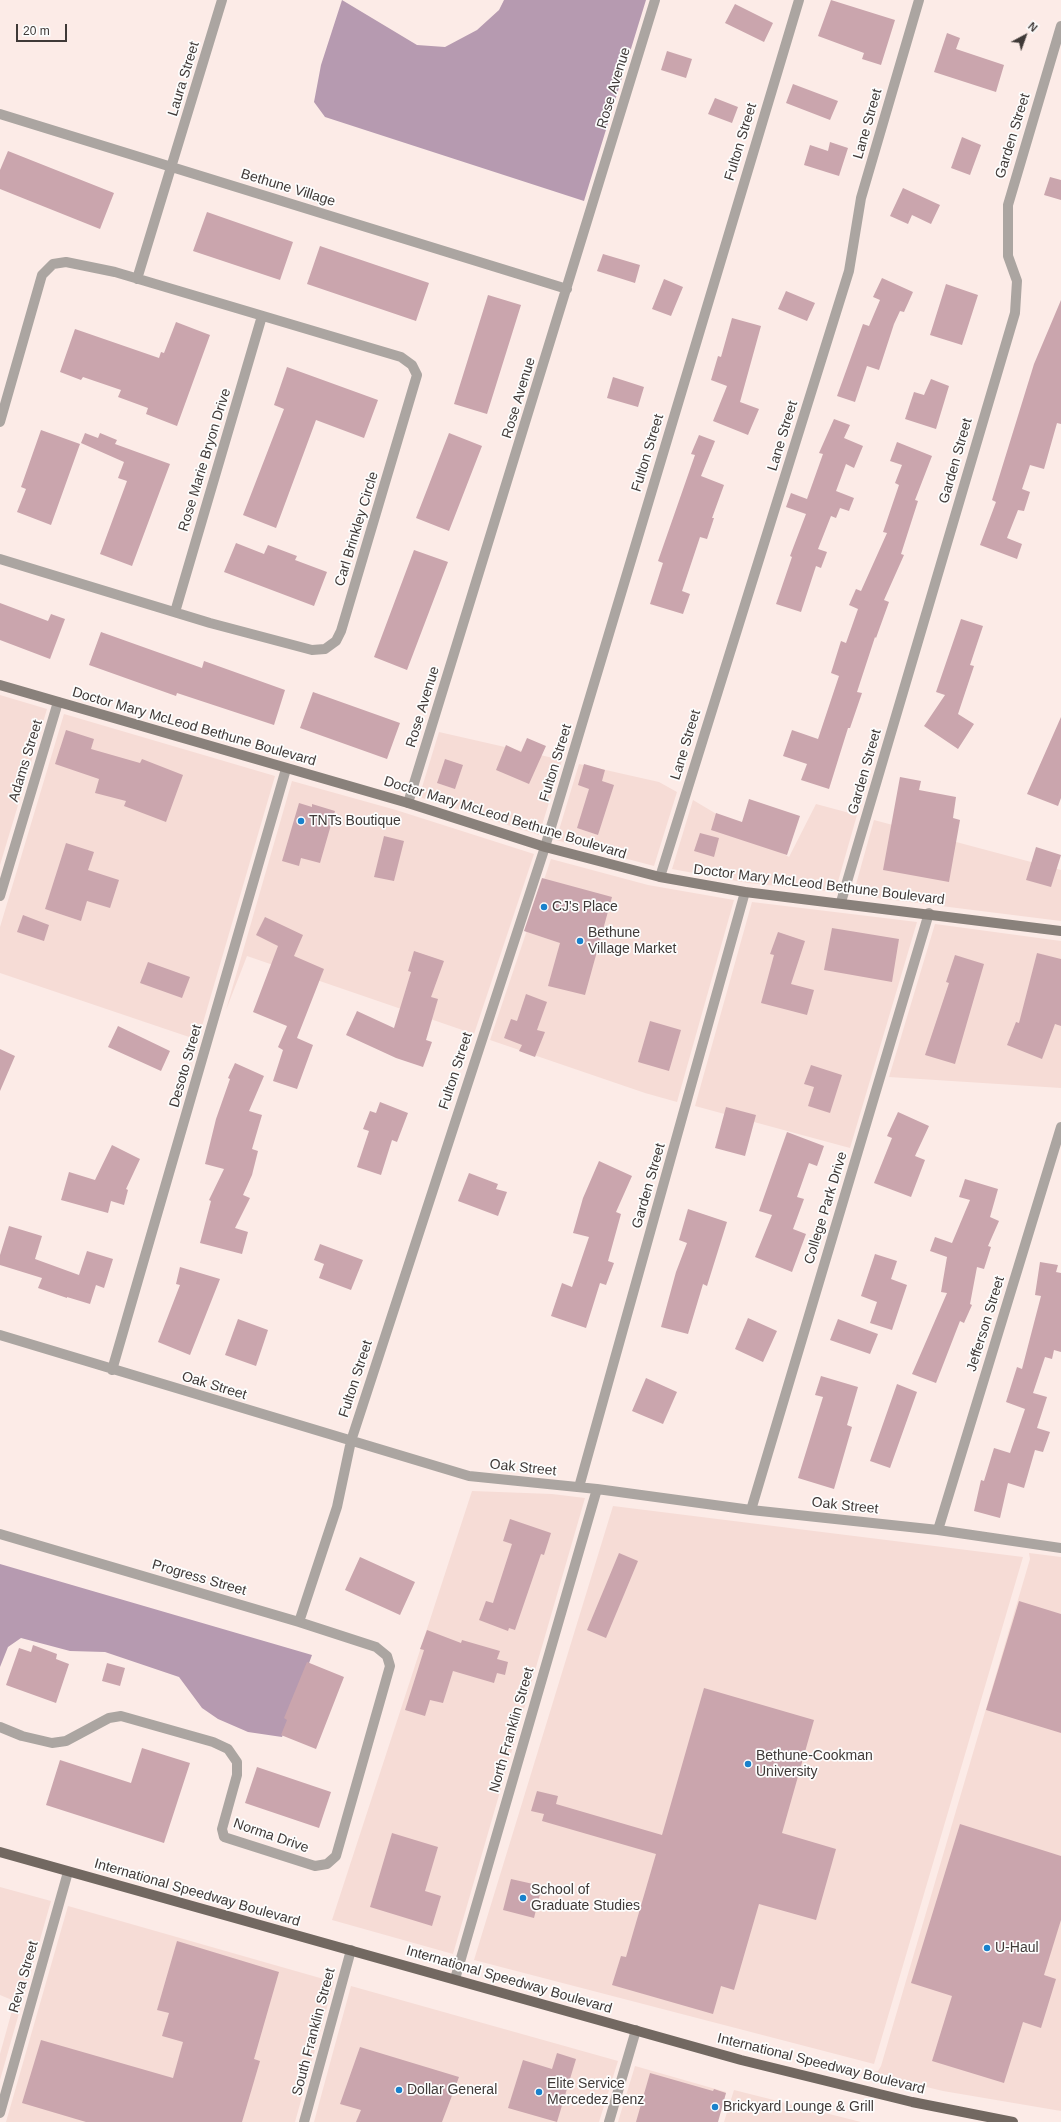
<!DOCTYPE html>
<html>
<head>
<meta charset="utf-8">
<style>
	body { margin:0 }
	#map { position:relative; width:1061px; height:2122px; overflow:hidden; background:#fcebe7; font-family:Arial,sans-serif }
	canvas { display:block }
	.north { position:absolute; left:1005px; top:16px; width:40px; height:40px; -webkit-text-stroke:3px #fdfdfd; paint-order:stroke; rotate:41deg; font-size:11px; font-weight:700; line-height:16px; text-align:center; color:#3f3937 }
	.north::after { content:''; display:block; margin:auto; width:14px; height:18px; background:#3f3937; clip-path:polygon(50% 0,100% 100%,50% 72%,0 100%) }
	.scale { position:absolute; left:16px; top:24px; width:51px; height:18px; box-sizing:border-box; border:2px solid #3f3937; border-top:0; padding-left:5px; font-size:12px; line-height:14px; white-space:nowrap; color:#3f3937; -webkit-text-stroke:3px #fdfdfd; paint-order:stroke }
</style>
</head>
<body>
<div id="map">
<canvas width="1061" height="2122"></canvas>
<div class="north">N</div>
<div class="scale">20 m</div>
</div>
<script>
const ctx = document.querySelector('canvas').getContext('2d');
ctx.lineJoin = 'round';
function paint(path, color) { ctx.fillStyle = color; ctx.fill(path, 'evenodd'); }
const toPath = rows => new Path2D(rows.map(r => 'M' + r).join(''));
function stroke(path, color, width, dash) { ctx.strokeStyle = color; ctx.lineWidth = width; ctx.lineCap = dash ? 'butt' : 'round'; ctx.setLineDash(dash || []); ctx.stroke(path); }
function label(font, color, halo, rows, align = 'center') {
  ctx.font = font + ' Arial,sans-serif'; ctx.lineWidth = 3.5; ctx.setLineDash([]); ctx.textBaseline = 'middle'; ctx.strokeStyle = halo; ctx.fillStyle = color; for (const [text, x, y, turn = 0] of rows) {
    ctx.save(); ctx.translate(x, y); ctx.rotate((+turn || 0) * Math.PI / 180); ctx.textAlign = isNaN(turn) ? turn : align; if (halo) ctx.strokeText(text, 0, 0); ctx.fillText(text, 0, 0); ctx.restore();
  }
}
const built = toPath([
	[0,695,47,709,0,865],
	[64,714,275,776,198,1040,0,973,0,927],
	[439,732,562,760,539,835,419,797],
	[579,764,659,782,677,792,654,866,556,840],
	[292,781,396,810,534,854,474,1034,247,956,226,1010],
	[693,800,789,857,816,804,857,815,835,892,748,883,672,869],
	[874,820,1061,870,1061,921,853,895],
	[551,859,648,885,734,900,677,1102,645,1093,490,1040],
	[752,902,917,922,850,1148,695,1106],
	[935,924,1061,941,1061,1088,889,1077],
	[472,1491,552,1494,585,1498,453,1954,332,1920],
	[613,1506,1023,1557,874,2064,474,1960],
	[1029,1553,1061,1557,1061,2111,943,2091,877,2075,859,2069,873,2072,878,2071,881,2066,1030,1559],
	[0,1887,51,1901,0,2080,0,2054,13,2007,12,2000,0,1995],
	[68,1906,334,1982,295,2122,6,2122],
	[351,1986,618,2061,599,2122,314,2122],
	[635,2066,726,2092,716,2122,618,2122],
	[734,2090,861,2122,724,2122]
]);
const water = toPath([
	[342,0,417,45,445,47,477,30,499,10,504,0,646,0,584,201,325,117,314,102,321,65],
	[0,1564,312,1655,282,1737,248,1732,218,1719,202,1708,179,1677,105,1652,70,1651,21,1638,8,1647,0,1667]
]);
const building = toPath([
	[831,0,895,20,881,65,862,59,864,53,818,36],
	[735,4,773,23,764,42,725,23],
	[947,33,960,38,956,49,1004,65,996,92,934,72],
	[667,51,692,59,686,78,661,70],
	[793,84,838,101,830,120,786,103],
	[715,98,738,107,732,123,708,114],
	[962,137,981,145,970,175,951,168],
	[830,142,848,148,839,176,804,165,810,145,828,151],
	[8,151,114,193,100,229,0,189,0,170],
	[1050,177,1061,180,1061,200,1044,195],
	[903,188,940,205,931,224,912,215,908,224,890,216],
	[207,212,293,242,280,280,193,251],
	[320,246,429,283,416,321,307,284],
	[603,254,640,265,635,283,597,271],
	[882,278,913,292,904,312,900,311,894,324,879,370,867,366,855,402,837,396,863,324,869,326,880,300,873,297],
	[664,279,683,287,671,316,652,309],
	[946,284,978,295,962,345,930,335],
	[786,291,815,303,807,321,778,309],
	[488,295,521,305,487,414,454,404],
	[1061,300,1061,424,1057,423,1044,469,1030,465,1022,489,1030,492,1024,511,1018,510,1007,538,1022,544,1017,559,980,545,996,502,992,500,1034,364],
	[732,318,761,326,740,402,759,409,748,435,713,421,727,386,711,380,718,356,721,357],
	[176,322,210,335,177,426,146,414,148,408,118,397,121,390,83,377,81,380,60,372,75,329,159,358,161,352,164,353],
	[287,367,378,400,364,438,316,420,276,528,243,515,284,409,274,405],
	[613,377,644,387,638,407,607,398],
	[931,379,949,386,936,429,905,419,914,392,924,395],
	[834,419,850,425,844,438,863,446,854,468,846,464,836,491,854,498,849,511,840,508,836,518,831,516,818,549,827,552,821,568,816,566,801,612,776,604,792,557,790,556,806,514,786,507,791,493,807,499,823,454,819,453],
	[41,430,80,444,51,525,17,512,26,489,21,487],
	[85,433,98,438,100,433,117,440,115,444,170,464,132,566,100,554,127,481,118,478,124,462,81,443],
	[449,433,482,446,449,531,416,518],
	[699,435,715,441,701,476,724,485,712,518,714,518,707,539,700,537,682,591,690,594,683,614,650,604,663,563,658,561,695,455,691,454],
	[897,442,932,456,915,500,918,501,901,554,904,555,884,600,889,602,876,638,875,637,857,692,862,693,850,728,848,728,829,789,801,780,807,764,783,756,792,730,818,739,839,676,831,673,841,641,846,643,858,609,849,605,856,589,861,591,887,533,883,532,899,485,895,483,902,465,890,461],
	[236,543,264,554,268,545,297,556,295,560,327,572,314,606,224,572],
	[414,550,448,562,407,670,374,657],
	[0,603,48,621,51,614,65,619,50,659,0,640],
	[961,619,983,626,970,665,974,666,958,714,974,724,958,749,924,726,945,695,936,692],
	[101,632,202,668,204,661,285,690,274,725,177,693,176,696,89,665],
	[313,692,400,723,387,759,300,728],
	[1061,717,1061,798,1058,806,1027,794],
	[66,730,94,739,91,749,140,763,142,759,183,775,166,822,124,806,126,801,95,793,99,779,55,764],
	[527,738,546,746,529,784,496,770,506,745,521,752],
	[445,759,463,765,455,789,437,783],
	[584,764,605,770,602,781,614,785,598,835,577,828,589,789,578,785],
	[900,777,921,781,919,790,956,797,953,818,960,820,949,882,883,870],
	[749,799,800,816,787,855,711,830,716,813,742,822],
	[299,803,312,807,312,804,335,811,320,863,301,858,299,866,282,861],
	[700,833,719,838,714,857,694,851],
	[384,836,404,841,394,881,374,877],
	[66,843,94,852,88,870,119,880,110,908,87,901,81,921,45,909],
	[1036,847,1061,855,1051,887,1026,880],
	[542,878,612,897,585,995,548,986,560,943,524,931],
	[23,915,49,925,44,941,17,932],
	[265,917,303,935,294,956,324,969,297,1038,313,1045,297,1089,273,1081,283,1050,278,1047,287,1026,253,1012,278,946,256,935],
	[832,928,899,939,892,982,824,970],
	[778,932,805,941,791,984,814,990,807,1015,761,1003,774,955,770,954],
	[414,951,444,961,431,997,438,999,426,1040,432,1042,423,1067,396,1058,346,1035,357,1011,394,1028,411,972,408,971],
	[1037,953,1061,959,1061,1026,1055,1024,1042,1059,1007,1045,1016,1022,1019,1023],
	[955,955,984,964,955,1064,925,1055,949,983,946,982],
	[148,962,190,977,182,998,140,983],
	[526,994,547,1002,537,1030,545,1032,535,1057,519,1051,522,1045,504,1038,511,1019,517,1021],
	[650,1021,681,1030,669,1071,638,1062],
	[118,1026,170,1051,161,1071,108,1047],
	[0,1049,15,1056,0,1091],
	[235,1063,264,1076,249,1111,262,1115,252,1149,258,1151,252,1175,243,1195,250,1198,235,1228,248,1232,242,1254,200,1243,211,1201,209,1200,224,1169,205,1164,216,1119,230,1079,228,1078],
	[811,1065,842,1075,830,1113,808,1106,814,1087,804,1084],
	[380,1102,408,1113,397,1142,392,1140,381,1175,357,1167,369,1131,363,1129,370,1111,376,1113],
	[726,1107,756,1115,745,1156,715,1148],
	[898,1112,929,1126,915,1156,925,1160,911,1197,874,1183,892,1138,887,1136],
	[787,1132,824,1146,817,1166,809,1163,797,1197,804,1199,793,1229,806,1234,792,1272,755,1257,772,1215,759,1211],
	[112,1145,140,1159,126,1189,128,1190,124,1205,111,1201,108,1213,61,1200,69,1172,95,1180],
	[599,1161,632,1176,616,1212,621,1214,608,1261,614,1263,606,1285,600,1283,586,1328,551,1316,562,1283,572,1287,589,1237,573,1233,583,1198],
	[469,1173,498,1184,496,1189,507,1192,498,1216,458,1201],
	[965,1179,998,1189,990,1217,999,1221,988,1246,991,1247,984,1269,977,1267,970,1304,972,1305,964,1323,960,1321,936,1383,912,1374,947,1293,941,1292,947,1257,930,1251,935,1237,952,1243,970,1200,959,1197],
	[688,1209,727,1222,707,1286,703,1284,688,1334,661,1327,676,1272,687,1243,679,1240],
	[9,1226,42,1236,35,1259,79,1275,87,1251,113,1259,104,1288,96,1285,90,1304,67,1297,67,1298,38,1288,42,1278,0,1265,0,1255],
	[320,1244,363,1260,351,1290,319,1278,324,1264,314,1260],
	[875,1254,897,1261,891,1279,907,1285,892,1330,870,1323,877,1302,861,1296],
	[1040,1262,1058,1265,1056,1272,1061,1273,1061,1352,1054,1350,1052,1359,1045,1357,1033,1393,1047,1397,1037,1428,1050,1432,1043,1452,1035,1450,1024,1488,1008,1483,1000,1518,974,1511,981,1480,984,1481,994,1448,1010,1453,1025,1409,1006,1402,1017,1367,1022,1369,1041,1296,1035,1295],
	[180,1267,220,1279,190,1355,158,1342,180,1285,176,1284],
	[748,1318,777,1331,763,1362,735,1349],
	[238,1319,268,1330,256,1366,225,1355],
	[838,1319,878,1334,870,1354,830,1340],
	[821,1376,858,1387,847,1425,852,1427,834,1489,798,1478,823,1397,815,1395],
	[646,1378,677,1392,663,1424,632,1411],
	[897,1384,917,1392,890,1468,870,1461],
	[510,1519,551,1533,544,1555,541,1554,515,1630,509,1628,508,1631,479,1620,486,1601,493,1603,512,1544,503,1541],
	[619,1553,638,1561,606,1638,587,1630],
	[360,1557,415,1582,400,1615,345,1590],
	[1019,1601,1061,1614,1061,1733,986,1710],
	[427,1630,461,1643,462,1640,500,1651,497,1659,508,1662,505,1675,497,1673,494,1683,453,1671,443,1703,430,1700,425,1716,405,1710,424,1650,420,1649],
	[33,1645,57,1654,56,1659,69,1664,56,1703,6,1685,19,1648,31,1652],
	[307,1662,344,1677,316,1749,281,1735,287,1720,284,1718],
	[107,1663,125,1668,120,1686,102,1681],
	[704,1688,814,1720,782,1833,836,1849,816,1920,759,1904,734,1990,721,1986,713,2014,612,1985,621,1956,626,1957,656,1854,542,1821,544,1814,531,1811,537,1791,558,1796,556,1804,662,1835],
	[142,1748,190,1763,164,1843,46,1805,60,1760,131,1783],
	[257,1767,331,1792,319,1828,245,1803],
	[960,1824,1061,1856,1061,1920,1044,1975,1056,1979,1041,2028,1023,2022,1004,2083,932,2061,952,1996,911,1983],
	[392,1833,438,1847,425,1891,441,1896,432,1926,370,1907],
	[511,1879,542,1886,534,1918,503,1910],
	[177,1941,279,1972,254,2059,260,2061,242,2122,86,2122,22,2103,41,2040,173,2078,183,2042,162,2036,169,2013,157,2010],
	[360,2047,459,2077,442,2122,356,2122,361,2110,340,2104],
	[557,2053,576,2059,557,2122,508,2108,523,2060,552,2069],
	[650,2073,713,2091,714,2089,726,2093,718,2122,636,2122]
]);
const street = toPath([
	[0,114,567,289],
	[137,279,222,0],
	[0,422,42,275,53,264,66,262,115,272,401,357,412,365,417,375,341,631,336,641,325,649,312,650,210,623,0,559],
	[175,612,262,316],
	[408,803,655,0],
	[660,877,849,271,861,198,919,0],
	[0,896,58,702],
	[841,902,1015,313,1017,281,1008,256,1008,205,1061,26],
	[0,1335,469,1476,597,1489,751,1510,938,1530,1061,1548],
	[112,1370,286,769],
	[579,1487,745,892],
	[751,1510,929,913],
	[938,1530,1061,1127],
	[0,1534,299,1622,376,1647,387,1656,390,1666,336,1856,327,1864,315,1866,224,1837,222,1829,237,1775,237,1762,228,1749,213,1742,121,1716,109,1718,66,1741,52,1743,22,1736,0,1727],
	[299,1622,337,1507,351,1441,545,847,799,0],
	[455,1979,597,1489],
	[0,2113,68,1872],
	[304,2122,351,1950],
	[609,2122,636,2030]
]);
const secondary = toPath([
	[0,685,408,803,545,847,660,877,745,892,1061,931]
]);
const primary = toPath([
	[0,1852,741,2060,912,2102,1013,2122]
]);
const markers = [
	[301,821,4,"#1981cc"],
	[544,907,4,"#1981cc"],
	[580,941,4,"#1981cc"],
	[748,1764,4,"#1981cc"],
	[523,1898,4,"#1981cc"],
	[987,1948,4,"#1981cc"],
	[399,2090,4,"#1981cc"],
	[539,2092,4,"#1981cc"],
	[715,2107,4,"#1981cc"]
];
const streetNames = [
	["Laura Street",184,79,-73],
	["Rose Avenue",614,88,-73],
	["Lane Street",868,124,-74],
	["Garden Street",1013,136,-73],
	["Fulton Street",741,142,-73],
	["Bethune Village",288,188,17],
	["Rose Avenue",519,398,-73],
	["Lane Street",783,436,-73],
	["Fulton Street",648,453,-73],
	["Rose Marie Bryon Drive",205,460,-73],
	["Garden Street",956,461,-74],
	["Carl Brinkley Circle",357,529,-73],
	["Rose Avenue",423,707,-73],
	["Doctor Mary McLeod Bethune Boulevard",194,727,16],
	["Lane Street",686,745,-73],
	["Adams Street",26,761,-73],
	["Fulton Street",556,763,-73],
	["Garden Street",865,772,-74],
	["Doctor Mary McLeod Bethune Boulevard",505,818,17],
	["Doctor Mary McLeod Bethune Boulevard",819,885,7],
	["Desoto Street",186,1066,-74],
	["Fulton Street",456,1071,-72],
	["Garden Street",649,1186,-74],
	["College Park Drive",826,1208,-73],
	["Jefferson Street",986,1324,-73],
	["Fulton Street",356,1379,-72],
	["Oak Street",214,1386,17],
	["Oak Street",523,1468,6],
	["Oak Street",845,1506,6],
	["Progress Street",199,1578,16],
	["North Franklin Street",512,1730,-74],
	["Norma Drive",271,1836,19],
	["International Speedway Boulevard",197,1893,16],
	["Reva Street",24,1977,-74],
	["International Speedway Boulevard",509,1980,16],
	["South Franklin Street",314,2032,-75],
	["International Speedway Boulevard",821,2064,14]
];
const poiNames = [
	["TNTs Boutique",309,821],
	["CJ's Place",552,907],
	["Bethune",588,933],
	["Village Market",588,949],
	["Bethune-Cookman",756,1756],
	["University",756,1772],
	["School of",531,1890],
	["Graduate Studies",531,1906],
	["U-Haul",995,1948],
	["Elite Service",547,2084],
	["Mercedez Benz",547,2100],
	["Dollar General",407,2090],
	["Brickyard Lounge & Grill",723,2107]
];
paint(built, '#f6dcd6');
paint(water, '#b69ab0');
paint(building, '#caa5ad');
stroke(street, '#aba5a1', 10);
stroke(secondary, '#89817b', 10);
stroke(primary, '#726861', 10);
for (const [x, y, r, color] of markers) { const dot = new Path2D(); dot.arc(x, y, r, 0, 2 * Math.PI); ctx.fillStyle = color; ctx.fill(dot); stroke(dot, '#fdfdfd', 1.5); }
label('14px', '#3f3937', '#fdfdfd', streetNames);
label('14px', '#3f3937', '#fdfdfd', poiNames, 'left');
</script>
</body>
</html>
